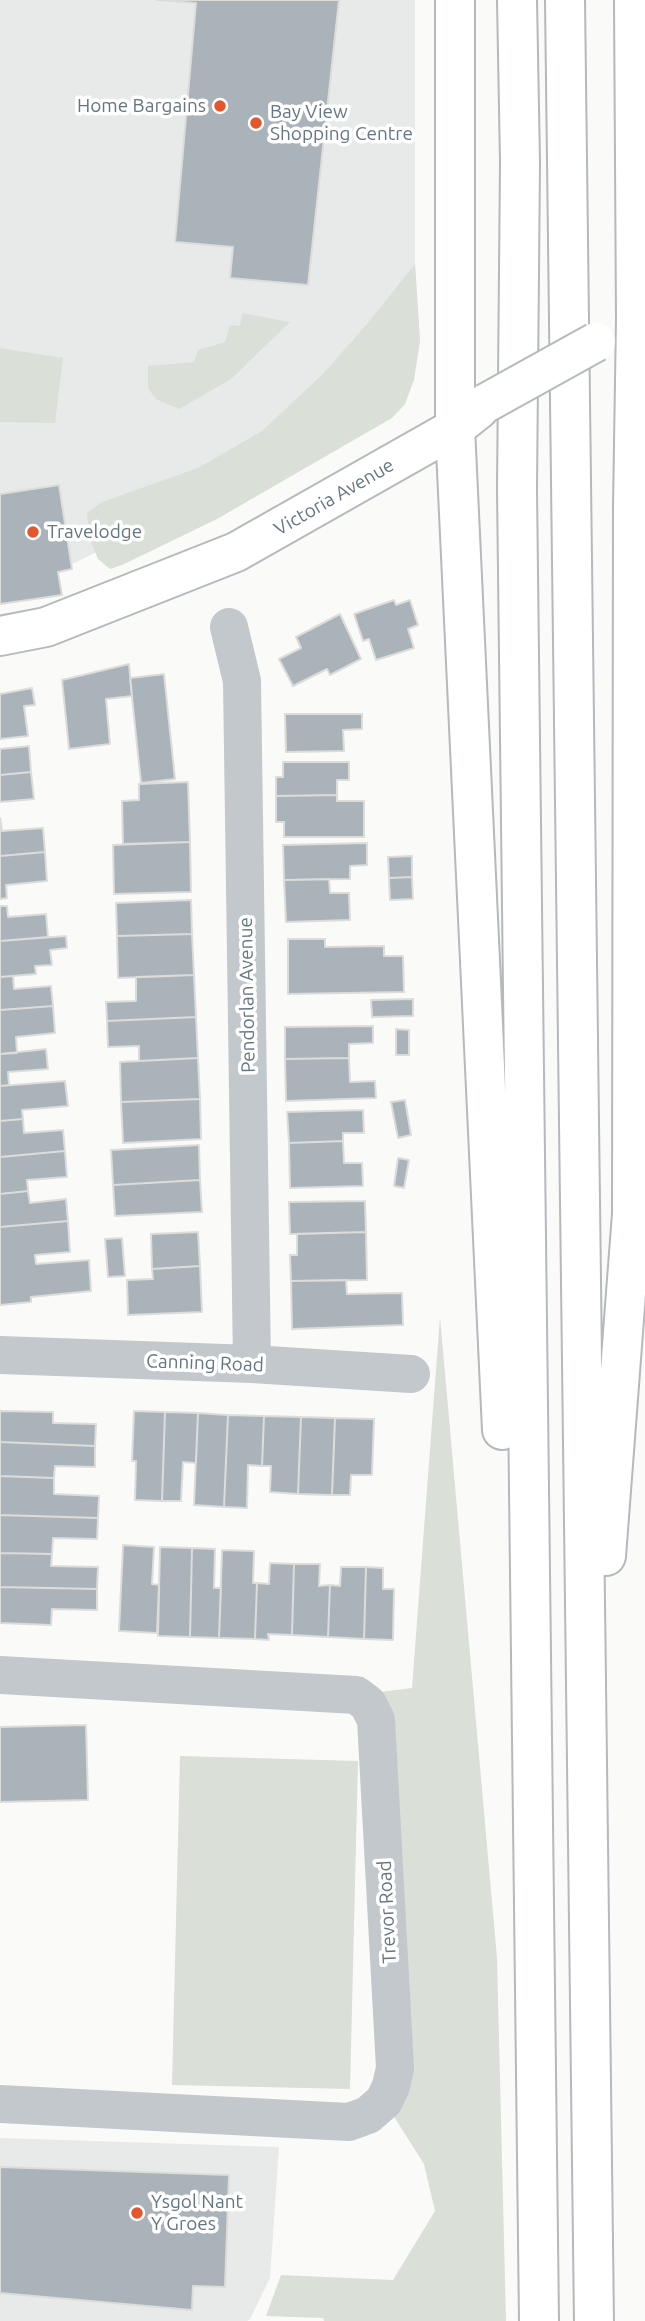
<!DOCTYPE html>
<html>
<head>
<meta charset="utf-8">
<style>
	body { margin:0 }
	canvas { display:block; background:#fafaf8 }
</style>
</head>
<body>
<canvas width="645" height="2321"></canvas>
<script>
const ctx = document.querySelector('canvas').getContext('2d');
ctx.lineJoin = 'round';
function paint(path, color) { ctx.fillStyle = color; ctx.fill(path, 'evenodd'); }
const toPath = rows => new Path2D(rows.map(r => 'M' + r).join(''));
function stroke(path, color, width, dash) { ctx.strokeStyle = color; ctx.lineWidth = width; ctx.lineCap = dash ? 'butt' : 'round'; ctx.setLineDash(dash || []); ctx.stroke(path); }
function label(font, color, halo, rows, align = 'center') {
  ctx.font = font + ' Ubuntu,sans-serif'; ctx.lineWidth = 7; ctx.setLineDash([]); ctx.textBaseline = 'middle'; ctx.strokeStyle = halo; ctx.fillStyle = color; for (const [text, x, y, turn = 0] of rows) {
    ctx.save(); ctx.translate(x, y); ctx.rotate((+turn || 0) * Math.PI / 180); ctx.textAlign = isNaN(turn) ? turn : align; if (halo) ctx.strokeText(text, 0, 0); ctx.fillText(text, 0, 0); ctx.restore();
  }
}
const built = toPath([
	[0,0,415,0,415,264,420,341,380,390,112,544,0,601],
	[0,2138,279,2147,270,2278,250,2319,247,2321,0,2321]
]);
const green = toPath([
	[415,264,420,341,414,380,405,404,392,418,217,519,122,565,110,569,98,559,90,539,87,513,102,502,198,468,262,431,323,374,368,323],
	[242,313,290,322,231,379,179,409,156,399,148,388,148,366,194,362,198,350,225,342,230,325,240,326],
	[0,348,63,358,55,423,0,422],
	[440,1317,497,1958,506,2321,324,2321,323,2318,266,2316,281,2275,393,2280,435,2211,424,2164,384,2101,356,1695,412,1688],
	[180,1756,358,1761,350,2089,172,2085]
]);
const building = toPath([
	[157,0,339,0,308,285,230,278,233,247,175,242,196,3,157,0],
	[59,485,72,569,58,572,62,595,0,604,0,494,59,485],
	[394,600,396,605,410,600,418,625,408,629,414,648,376,660,369,639,363,641,354,614,394,600],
	[340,614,361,659,330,675,327,669,293,686,279,659,301,648,296,637,340,614],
	[129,664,132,696,106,699,110,744,69,749,62,680,129,664],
	[164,674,175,779,141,783,130,678,164,674],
	[32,688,35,705,24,706,28,736,0,739,0,694,32,688],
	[285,714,362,714,362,729,343,730,344,751,286,752,285,714],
	[29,746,31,772,0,775,0,749,29,746],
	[283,762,349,762,349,780,337,780,337,795,276,796,276,777,283,777,283,762],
	[31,772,34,799,0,802,0,775,31,772],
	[188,782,190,842,123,844,122,801,139,800,139,784,188,782],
	[337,795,337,801,364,801,364,837,284,837,284,822,276,822,276,796,337,795],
	[0,818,2,831,43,828,45,852,0,856,0,818],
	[190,842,191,892,114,894,113,845,190,842],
	[367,843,367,865,350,866,350,879,284,880,283,845,367,843],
	[45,852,47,881,6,885,7,898,0,899,0,856,45,852],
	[412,856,412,877,389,878,388,857,412,856],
	[412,877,413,899,390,900,389,878,412,877],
	[329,879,330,893,349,893,350,920,286,922,284,880,329,879],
	[191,900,192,934,117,936,116,903,191,900],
	[0,906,7,906,8,917,46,914,48,937,0,941,0,906],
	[192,934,194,975,118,978,117,936,192,934],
	[66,936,67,948,50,950,52,965,35,966,36,974,0,977,0,941,66,936],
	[288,939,325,939,325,947,384,946,384,956,403,956,404,992,288,994,288,939],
	[194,975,196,1017,107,1021,106,1002,136,1001,136,977,194,975],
	[13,976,14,989,51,986,53,1006,0,1010,0,977,13,976],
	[413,999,413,1016,372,1017,371,1000,413,999],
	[53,1006,55,1033,16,1037,17,1053,0,1054,0,1010,53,1006],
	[196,1017,198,1058,139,1061,139,1046,108,1047,107,1021,196,1017],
	[373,1026,373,1043,349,1044,349,1058,285,1059,285,1027,373,1026],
	[396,1029,409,1030,409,1055,396,1055,396,1029],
	[46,1049,48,1069,8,1072,9,1085,0,1086,0,1054,46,1049],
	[198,1058,200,1099,121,1102,120,1062,198,1058],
	[349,1058,350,1082,375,1081,376,1098,286,1101,285,1059,349,1058],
	[65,1081,68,1106,22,1110,23,1119,0,1121,0,1086,65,1081],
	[200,1099,201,1139,123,1143,121,1102,200,1099],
	[405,1100,411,1135,398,1138,391,1102,405,1100],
	[363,1110,364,1133,343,1133,343,1141,289,1143,287,1112,363,1110],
	[23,1119,24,1133,63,1130,65,1151,0,1157,0,1121,23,1119],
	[343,1141,344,1163,362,1163,363,1186,290,1188,289,1143,343,1141],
	[199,1145,200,1180,113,1185,111,1150,199,1145],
	[65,1151,67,1177,27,1180,28,1191,0,1194,0,1157,65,1151],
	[398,1158,409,1160,404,1188,394,1186,398,1158],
	[200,1180,202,1212,115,1216,113,1185,200,1180],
	[28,1191,30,1203,66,1199,68,1221,0,1227,0,1194,28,1191],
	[365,1201,366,1232,290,1234,289,1202,365,1201],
	[68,1221,70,1252,35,1255,36,1264,89,1260,91,1291,31,1297,31,1302,0,1305,0,1227,68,1221],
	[198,1232,200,1266,152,1269,151,1234,198,1232],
	[366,1232,367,1280,291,1281,290,1255,297,1255,297,1234,366,1232],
	[122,1238,125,1276,108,1277,105,1239,122,1238],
	[200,1266,202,1312,128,1315,127,1280,153,1279,152,1269,200,1266],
	[346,1280,347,1294,402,1293,403,1325,292,1329,291,1281,346,1280],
	[0,1411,53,1412,53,1423,96,1424,95,1446,0,1442,0,1411],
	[134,1411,165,1412,162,1501,135,1500,136,1461,132,1461,134,1411],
	[165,1412,198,1413,196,1463,183,1462,181,1501,162,1501,165,1412],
	[198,1413,228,1415,224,1507,194,1505,198,1413],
	[228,1415,264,1416,262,1466,248,1465,247,1508,224,1507,228,1415],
	[264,1416,301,1417,298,1494,270,1492,271,1466,262,1466,264,1416],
	[301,1417,335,1418,332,1495,298,1494,301,1417],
	[335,1418,374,1419,372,1475,351,1475,350,1495,332,1495,335,1418],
	[0,1442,95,1446,95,1467,55,1466,54,1478,0,1476,0,1442],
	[0,1476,54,1478,54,1494,99,1496,98,1518,0,1515,0,1476],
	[0,1515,98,1518,97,1539,53,1538,52,1554,0,1553,0,1515],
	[123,1545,154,1547,152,1584,159,1585,157,1633,119,1631,123,1545],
	[160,1547,192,1548,190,1637,158,1636,160,1547],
	[192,1548,215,1549,214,1588,221,1588,219,1638,190,1637,192,1548],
	[222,1550,254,1551,253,1583,257,1583,255,1639,219,1638,222,1550],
	[0,1553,52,1554,51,1566,98,1567,97,1589,0,1587,0,1553],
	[270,1563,294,1564,292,1635,268,1634,269,1640,255,1639,257,1583,269,1584,270,1563],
	[294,1564,320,1564,319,1586,330,1585,328,1637,292,1635,294,1564],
	[341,1567,366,1567,364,1639,328,1637,330,1585,340,1586,341,1567],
	[366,1567,383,1568,383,1589,394,1589,393,1640,364,1639,366,1567],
	[0,1587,97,1589,97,1610,52,1609,51,1625,0,1623,0,1587],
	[86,1725,88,1800,0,1802,0,1727,86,1725],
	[0,2167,229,2175,225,2287,193,2286,192,2310,0,2293,0,2167]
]);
const minor = toPath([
	[229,627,242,681,252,1364],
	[0,1355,252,1364,411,1374],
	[0,1675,356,1695,368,1704,376,1720,395,2068,391,2086,384,2101,368,2115,349,2122,0,2104]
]);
const major = toPath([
	[0,636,46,627,236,552,455,428,479,409]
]);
const highway = toPath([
	[455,0,455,428,502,1430],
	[517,0,520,162,517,489,539,2321],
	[565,0,594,2321],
	[606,1556,632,1214,633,507,636,319,634,0]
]);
const majorBridge = toPath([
	[486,403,596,342]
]);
const markers = [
	[220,106,7,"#e4572e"],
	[256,123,7,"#e4572e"],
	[33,532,7,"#e4572e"],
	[137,2213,7,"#e4572e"]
];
const poiNames = [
	["Home Bargains",206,106,"right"],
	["Bay View",270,112],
	["Shopping Centre",270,134],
	["Travelodge",47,532],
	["Ysgol Nant",151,2202],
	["Y Groes",151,2224]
];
const streetNames = [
	["Victoria Avenue",334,497,-30],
	["Pendorlan Avenue",247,995,-91],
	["Canning Road",205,1363,2],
	["Trevor Road",387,1912,-93]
];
paint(built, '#e8e9e9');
paint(green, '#dadfd7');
paint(building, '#aab3b9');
stroke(building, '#dcdcda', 2);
stroke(major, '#b5babe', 42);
stroke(highway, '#b4b9bd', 42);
stroke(minor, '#c3c8cc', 38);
stroke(major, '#fff', 38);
stroke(highway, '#fff', 38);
stroke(majorBridge, '#b5babe', 42, []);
stroke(majorBridge, '#fff', 38);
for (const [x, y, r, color] of markers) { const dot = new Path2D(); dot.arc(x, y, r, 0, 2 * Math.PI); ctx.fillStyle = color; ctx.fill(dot); stroke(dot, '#fff', 2.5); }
label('19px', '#657683', '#fff', poiNames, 'left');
label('19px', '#657683', '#fff', streetNames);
</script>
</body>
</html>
